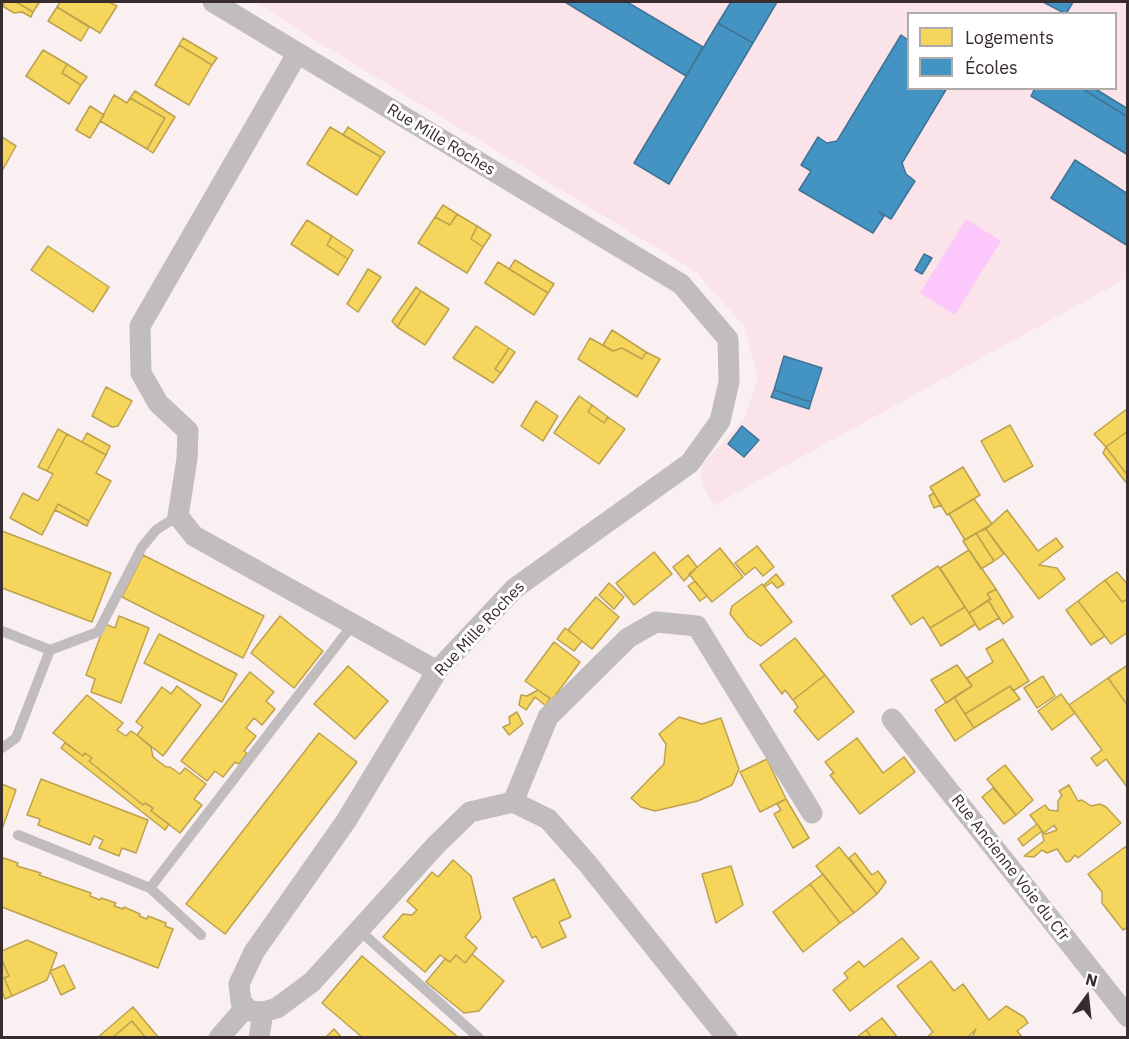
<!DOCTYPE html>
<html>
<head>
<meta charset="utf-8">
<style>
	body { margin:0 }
	#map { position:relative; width:1129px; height:1039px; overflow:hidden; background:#faf0f2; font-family:"IBM Plex Sans",sans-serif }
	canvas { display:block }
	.frame { position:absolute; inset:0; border:3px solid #382c2e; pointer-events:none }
	.legend { position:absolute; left:907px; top:12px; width:210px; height:78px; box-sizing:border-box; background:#fff; border:2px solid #afabab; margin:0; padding:8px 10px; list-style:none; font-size:18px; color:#382c2e }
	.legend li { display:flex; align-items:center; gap:12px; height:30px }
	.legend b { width:30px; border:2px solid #afabab }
	.north { position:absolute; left:1057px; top:967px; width:60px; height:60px; -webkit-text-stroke:4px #fff; paint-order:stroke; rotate:15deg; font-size:16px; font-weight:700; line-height:24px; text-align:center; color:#382c2e }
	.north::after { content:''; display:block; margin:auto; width:21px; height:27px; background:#382c2e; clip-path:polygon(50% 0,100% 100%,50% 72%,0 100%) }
</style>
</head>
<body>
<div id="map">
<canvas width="1129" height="1039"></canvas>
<div class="frame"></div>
<ul class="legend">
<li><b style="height:16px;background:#f6d55c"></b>Logements</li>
<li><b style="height:16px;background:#4393c3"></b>Écoles</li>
</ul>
<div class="north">N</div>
</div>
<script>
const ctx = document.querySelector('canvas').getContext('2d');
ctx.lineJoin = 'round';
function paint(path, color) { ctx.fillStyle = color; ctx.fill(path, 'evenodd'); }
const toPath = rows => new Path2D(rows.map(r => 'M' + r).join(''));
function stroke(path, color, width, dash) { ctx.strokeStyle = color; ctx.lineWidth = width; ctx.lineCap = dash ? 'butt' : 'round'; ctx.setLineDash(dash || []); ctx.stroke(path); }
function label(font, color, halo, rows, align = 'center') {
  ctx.font = font + ' "IBM Plex Sans",sans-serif'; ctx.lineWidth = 6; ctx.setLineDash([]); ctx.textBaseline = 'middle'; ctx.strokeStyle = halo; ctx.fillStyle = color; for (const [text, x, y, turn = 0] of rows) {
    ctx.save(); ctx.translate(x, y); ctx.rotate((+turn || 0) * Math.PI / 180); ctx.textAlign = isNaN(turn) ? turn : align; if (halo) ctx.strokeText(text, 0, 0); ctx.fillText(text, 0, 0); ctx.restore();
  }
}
const built = toPath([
	[255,2,1127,2,1127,278,714,505,702,484,701,466,745,418,758,378,744,326,696,272,308,36],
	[908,14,1116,14,1116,88,908,88]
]);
const water = toPath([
	[966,219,1001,241,955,315,920,293]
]);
const homes = toPath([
	[3,2,16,2,33,12,31,17,22,12,14,13,4,7,3,2],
	[16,2,36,2,39,3,33,12,16,2],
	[60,2,109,2,117,6,100,33,57,7,60,2],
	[57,7,89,27,81,41,48,21,57,7],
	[183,38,217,58,212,65,179,45,183,38],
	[179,45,212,65,189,105,155,85,179,45],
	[43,50,67,64,62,73,81,85,69,104,26,76,43,50],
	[67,64,87,77,81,85,62,73,67,64],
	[135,91,175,117,153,153,147,149,165,118,130,98,135,91],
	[114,95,127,103,130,98,165,118,147,149,100,121,114,95],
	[90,106,104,115,90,138,76,130,90,106],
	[330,127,381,157,357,195,307,164,330,127],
	[348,127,385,152,381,157,343,135,348,127],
	[2,137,16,146,2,171,2,137],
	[443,205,457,214,450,225,435,217,443,205],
	[457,214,477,226,471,239,483,247,467,273,418,243,435,217,450,225,457,214],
	[307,220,332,236,327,245,348,259,338,275,291,244,307,220],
	[477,226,491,235,483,247,471,239,477,226],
	[332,236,353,250,348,259,327,245,332,236],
	[48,246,109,287,93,312,31,270,48,246],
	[515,260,554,284,548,293,509,269,515,260],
	[498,262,548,293,534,315,485,283,498,262],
	[368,269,381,277,358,312,347,304,368,269],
	[416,287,421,291,397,327,392,321,416,287],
	[421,291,449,309,425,345,397,327,421,291],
	[476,326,509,348,495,369,501,373,493,383,453,358,476,326],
	[612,330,646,352,642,359,622,348,613,351,603,345,612,330],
	[590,338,613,351,622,348,642,359,646,352,660,359,637,397,578,359,590,338],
	[509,348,515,352,501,373,495,369,509,348],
	[106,387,132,401,118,426,112,427,92,416,106,387],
	[579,396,592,405,588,412,604,423,608,417,625,429,599,464,554,433,579,396],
	[536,401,558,416,543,441,521,426,536,401],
	[592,405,608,417,604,423,588,412,592,405],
	[1128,408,1128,431,1106,447,1094,434,1128,408],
	[1010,425,1033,466,1004,482,981,441,1010,425],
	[58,429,67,434,47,471,38,467,58,429],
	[1128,431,1128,476,1106,447,1128,431],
	[87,433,110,446,106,455,82,442,87,433],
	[67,434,106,455,96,473,111,481,89,521,58,504,42,535,10,518,23,493,38,501,53,474,47,471,67,434],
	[1106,447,1128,476,1128,485,1103,453,1106,447],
	[963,467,980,495,947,515,930,487,963,467],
	[934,493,941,505,934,508,929,496,934,493],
	[974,499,992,524,965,540,949,514,974,499],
	[58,504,89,521,87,526,55,510,58,504],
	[1007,510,1038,551,1056,538,1063,547,1039,565,1057,568,1065,579,1039,599,986,529,1007,510],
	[986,529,1004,554,994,561,976,533,986,529],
	[2,531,111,573,92,622,2,588,2,531],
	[976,533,994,561,981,569,963,541,976,533],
	[757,546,774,567,763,576,755,567,745,575,735,563,757,546],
	[720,548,743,577,712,602,689,574,720,548],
	[969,550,996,589,987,594,991,599,969,613,940,568,969,550],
	[654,552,672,574,634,605,616,583,654,552],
	[143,555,264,616,243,658,122,597,143,555],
	[688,555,697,567,684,581,673,567,688,555],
	[938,566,965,607,930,628,923,617,911,625,892,596,938,566],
	[1117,572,1128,585,1128,599,1122,602,1105,580,1117,572],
	[776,574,784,584,777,588,772,582,765,587,764,585,776,574],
	[1105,580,1122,602,1128,599,1128,632,1111,644,1078,601,1105,580],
	[695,581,707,596,700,601,688,586,695,581],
	[609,583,624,597,614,609,599,595,609,583],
	[762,584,792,622,761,646,748,637,730,614,732,606,762,584],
	[996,589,1013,617,1003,624,988,600,991,599,987,594,996,589],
	[596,597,619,617,592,649,568,630,596,597],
	[988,600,999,618,979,630,969,613,988,600],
	[1078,601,1105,636,1091,645,1066,610,1078,601],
	[965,607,976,624,941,646,930,628,965,607],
	[119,616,149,628,121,703,91,692,95,679,86,675,105,624,115,628,119,616],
	[280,616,323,651,294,688,251,653,280,616],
	[565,628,582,641,574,651,557,639,565,628],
	[159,634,237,674,222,702,144,663,159,634],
	[795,638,825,675,793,700,785,690,782,694,760,665,795,638],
	[1003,639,1029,681,1013,691,1010,686,965,714,954,697,972,686,967,678,993,662,986,649,1003,639],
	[554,642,580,662,552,700,525,681,554,642],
	[957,665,972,686,946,703,931,680,957,665],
	[1128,665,1128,706,1108,678,1128,665],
	[348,666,388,701,355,739,314,704,348,666],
	[250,672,274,692,266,701,275,709,262,725,254,718,246,728,256,736,244,751,247,753,239,764,235,762,223,777,215,771,207,781,181,761,250,672],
	[825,675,854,712,818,740,794,711,798,707,793,700,825,675],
	[1043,676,1055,696,1037,708,1024,688,1043,676],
	[1108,678,1128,706,1128,788,1106,759,1097,766,1091,758,1102,750,1069,705,1108,678],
	[177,686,201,705,163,756,137,735,143,727,136,722,162,687,171,694,177,686],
	[1010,686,1020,699,974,728,965,714,1010,686],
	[538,690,550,698,546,706,535,697,526,710,519,705,521,695,527,696,538,690],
	[1061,694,1075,713,1052,730,1038,711,1061,694],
	[87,695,123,723,117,730,126,736,131,731,137,735,151,747,153,757,166,767,170,767,180,774,185,768,206,784,194,799,202,805,180,833,151,811,153,808,145,803,143,805,89,761,92,758,85,753,83,756,53,733,87,695],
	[954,697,974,728,955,741,935,710,954,697],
	[517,712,523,724,509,735,503,727,510,724,509,717,517,712],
	[679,717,702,724,721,718,739,769,732,785,698,801,655,811,641,807,631,798,664,764,666,744,659,734,679,717],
	[319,733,357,762,225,934,186,904,319,733],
	[857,738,883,773,904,757,915,772,860,814,830,775,834,773,825,762,857,738],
	[65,743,83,756,85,753,92,758,89,761,143,805,145,803,153,808,151,811,169,824,165,830,61,748,65,743],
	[767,759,786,799,760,812,740,772,767,759],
	[1005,765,1033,800,1016,815,987,779,1005,765],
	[41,779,148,820,136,853,122,848,119,856,99,848,103,840,94,836,90,845,38,825,40,819,27,815,41,779],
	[2,784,16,790,2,829,2,784],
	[1069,785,1078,801,1082,800,1091,806,1100,804,1106,807,1121,823,1078,858,1075,855,1070,861,1066,862,1057,849,1047,853,1042,850,1034,857,1024,856,1044,841,1042,832,1046,834,1057,830,1054,825,1044,833,1030,815,1045,805,1049,810,1058,811,1058,801,1062,795,1059,791,1069,785],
	[993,788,1016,815,1004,824,982,797,993,788],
	[786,799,809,838,793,848,774,814,781,810,777,804,786,799],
	[1037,824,1042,831,1023,846,1018,839,1037,824],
	[839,847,877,894,854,913,816,866,839,847],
	[1125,847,1128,850,1128,927,1123,930,1102,903,1102,892,1088,874,1125,847],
	[855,853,872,875,878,871,886,882,877,894,849,858,855,853],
	[4,858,18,863,17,866,41,873,39,875,91,893,90,896,100,900,101,898,116,903,114,906,123,909,124,907,140,914,139,916,147,919,148,916,166,923,165,926,173,929,158,968,2,907,2,860,4,858],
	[453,860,471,876,481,918,465,937,477,948,465,963,456,955,450,962,440,955,425,972,383,937,403,914,412,915,417,910,407,901,432,872,438,877,453,860],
	[731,866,743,905,716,923,702,874,731,866],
	[823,874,854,913,840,923,810,884,823,874],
	[554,879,571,917,559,922,566,937,542,948,536,936,532,938,513,898,554,879],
	[810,884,840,923,803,952,773,912,810,884],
	[902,938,919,958,850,1011,833,990,848,978,844,973,859,961,864,967,902,938],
	[27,940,57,953,47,980,12,996,4,978,9,976,2,960,2,951,27,940],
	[472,954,504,981,479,1011,464,1013,426,982,445,959,450,962,456,955,465,963,472,954],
	[362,956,459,1038,363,1038,322,1003,362,956],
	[2,960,9,976,4,978,12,996,5,999,2,991,2,960],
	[931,961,954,991,963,984,989,1020,1006,1006,1024,1017,1028,1023,1017,1031,1023,1038,972,1038,976,1029,967,1038,926,1038,933,1032,897,986,931,961],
	[64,965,75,988,61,995,50,971,64,965],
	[133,1007,159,1038,146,1038,132,1021,112,1038,97,1038,133,1007],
	[882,1018,898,1038,872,1038,866,1030,882,1018],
	[132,1021,146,1038,112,1038,132,1021],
	[334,1029,342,1038,325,1038,334,1029],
	[866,1030,872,1038,856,1038,866,1030]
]);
const schools = toPath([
	[565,2,627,2,703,47,686,76,565,2],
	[731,2,777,2,753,43,718,23,731,2],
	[1043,2,1073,2,1066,14,1043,2],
	[718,23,753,43,669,184,634,163,718,23],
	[901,35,908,40,908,88,947,88,902,163,906,174,915,181,891,219,878,211,884,216,873,233,799,190,811,171,801,165,818,137,827,143,837,141,901,35],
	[1035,88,1081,88,1128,117,1128,155,1031,96,1035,88],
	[1081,88,1094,88,1128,109,1128,117,1081,88],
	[1075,160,1128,194,1128,246,1051,198,1075,160],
	[924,254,932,258,922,274,915,270,924,254],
	[784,356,822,368,811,402,774,390,784,356],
	[774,390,811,402,809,409,771,397,774,390],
	[742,426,759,440,744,457,728,444,742,426]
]);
const lane = toPath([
	[2,631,50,650],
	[2,748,16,738,50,650,98,632,142,547,156,530,178,516],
	[18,835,150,888,201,935],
	[150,888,353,624],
	[359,930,479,1038]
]);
const street = toPath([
	[213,2,681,284,728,339,729,382,720,421,690,463,515,588,437,671,346,821,254,952,239,984,241,1002,250,1011,263,1012,277,1008,312,982,436,845,470,812,513,802,548,819,587,863,727,1038],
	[297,54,140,326,141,373,158,403,188,431,187,459,178,516,194,536,437,671],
	[892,719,1128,1017],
	[513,802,548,717,628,638,656,622,697,626,812,813],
	[219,1038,246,1007],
	[259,1038,263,1012]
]);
const streetNames = [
	["Rue Mille Roches",441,140,31],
	["Rue Mille Roches",480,629,-47],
	["Rue Ancienne Voie du Cfr",1010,868,52]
];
paint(built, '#fbe4e9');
paint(water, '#fcc7fa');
paint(homes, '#f6d55c');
stroke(homes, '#bda24e', 1.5);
paint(schools, '#4393c3');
stroke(schools, '#407496', 1.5);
stroke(lane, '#c1bcbe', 10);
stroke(street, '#c1bcbe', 21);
label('16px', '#382c2e', '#fff', streetNames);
</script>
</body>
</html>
